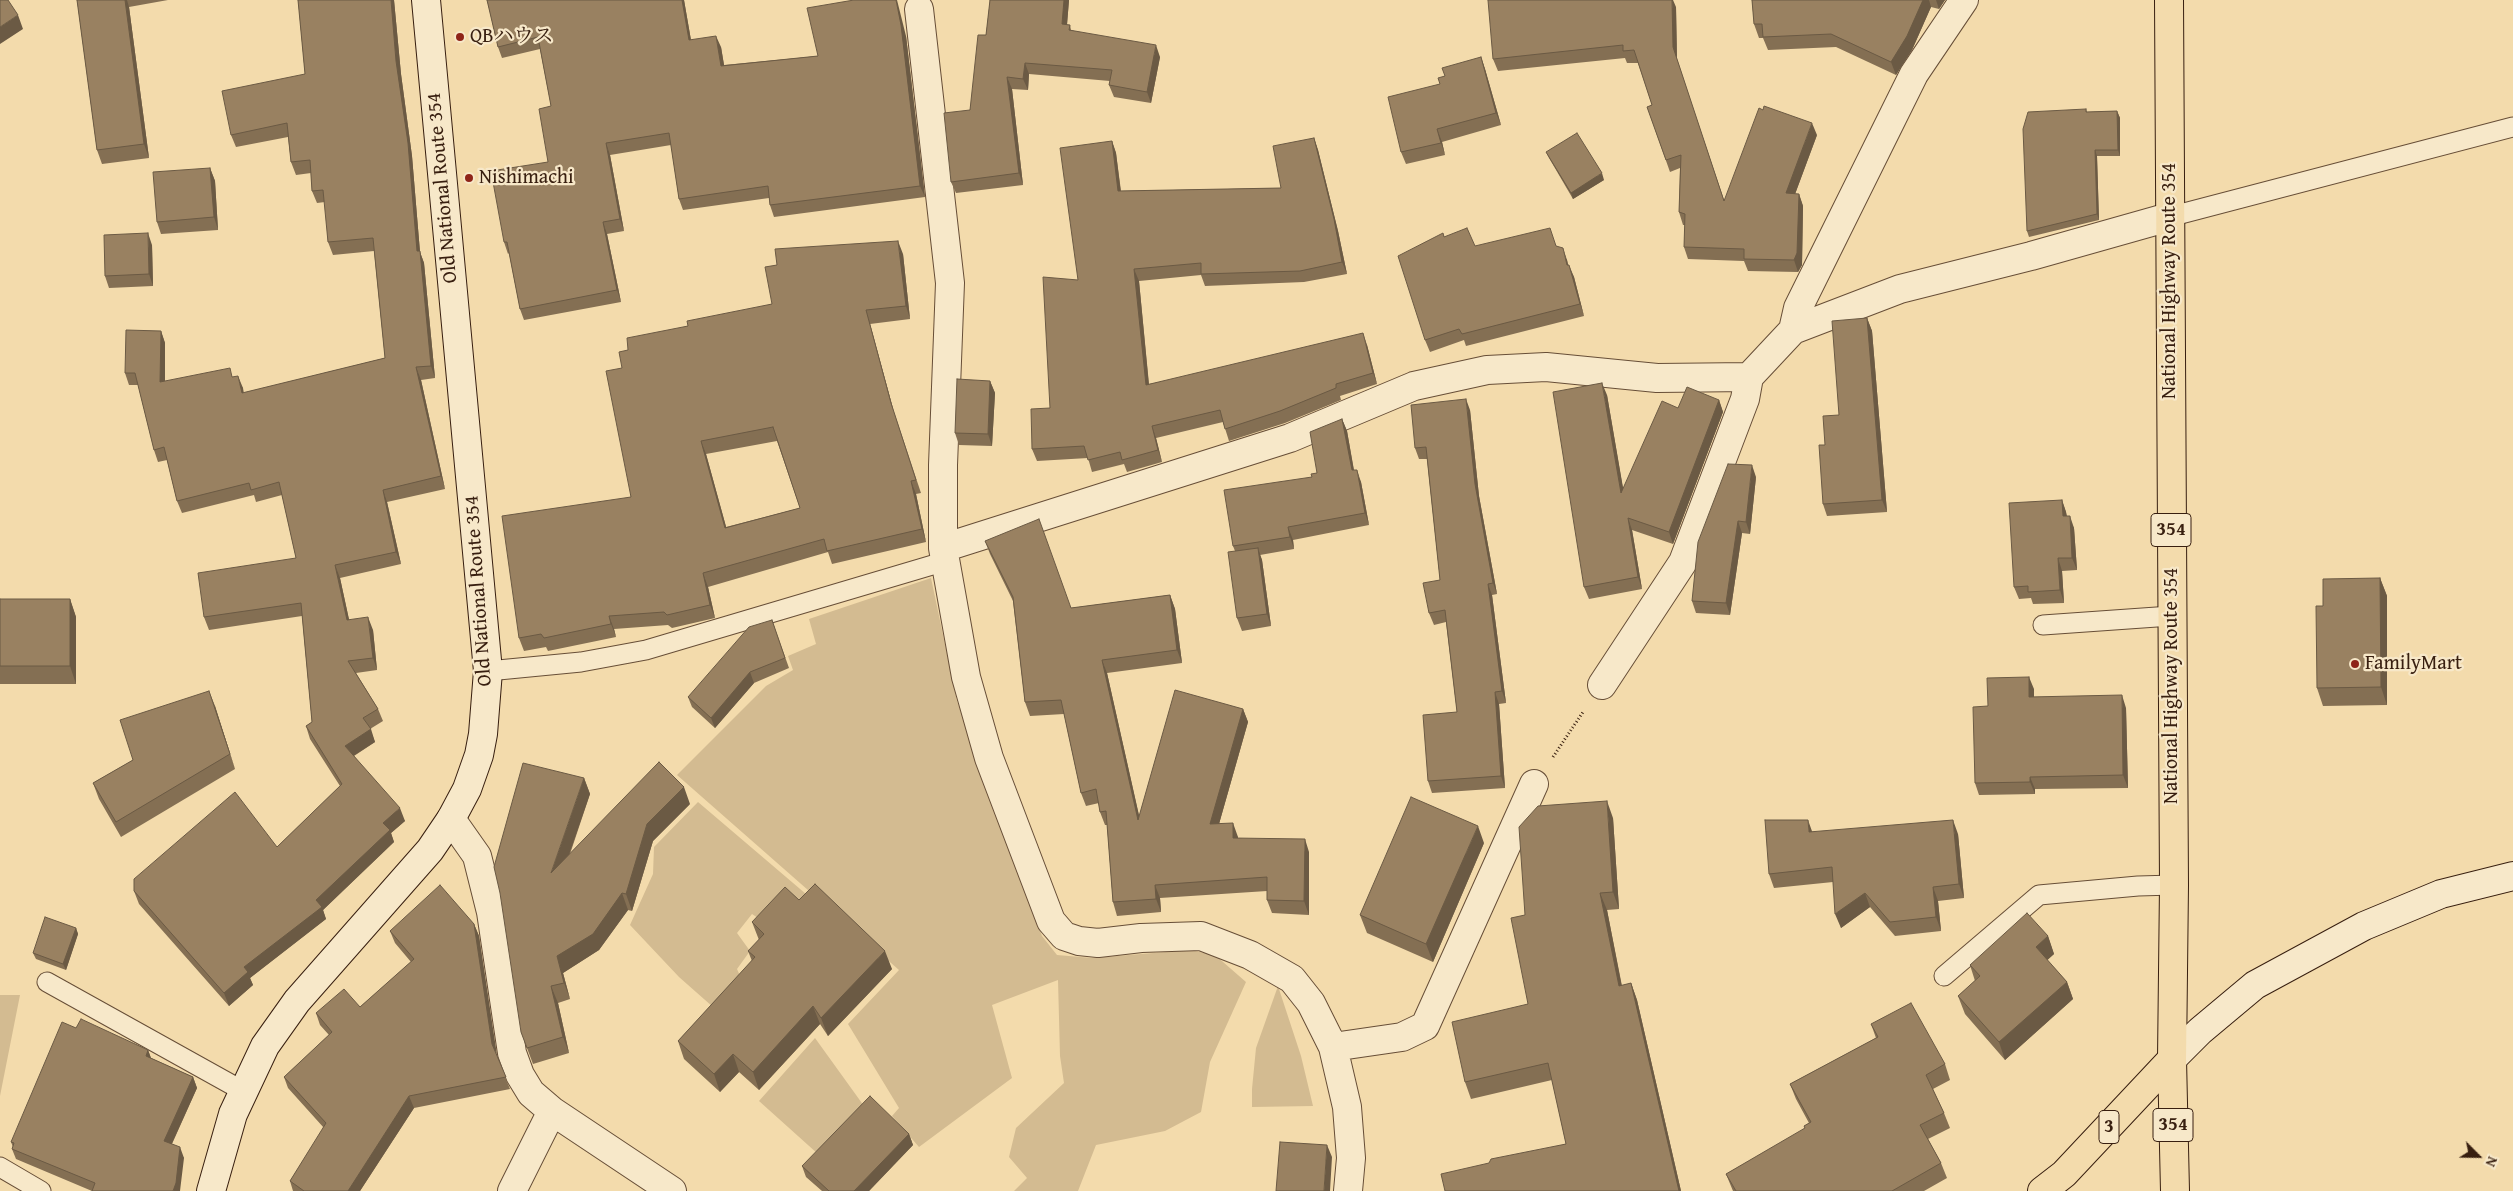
<!DOCTYPE html>
<html>
<head>
<meta charset="utf-8">
<style>
	body { margin:0 }
	#map { position:relative; width:2513px; height:1191px; overflow:hidden; background:#f3dbac; font-family:"Gentium Book Plus",serif }
	canvas { display:block }
	.north { position:absolute; left:2453px; top:1131px; width:50px; height:50px; -webkit-text-stroke:4px #f7e8c9; paint-order:stroke; rotate:113deg; font-size:14px; font-weight:700; line-height:20px; text-align:center; color:#381f10 }
	.north::after { content:''; display:block; margin:auto; width:18px; height:22px; background:#381f10; clip-path:polygon(50% 0,100% 100%,50% 72%,0 100%) }
</style>
</head>
<body>
<div id="map">
<canvas width="2513" height="1191"></canvas>
<div class="north">N</div>
</div>
<script>
const ctx = document.querySelector('canvas').getContext('2d');
ctx.lineJoin = 'round';
function paint(path, color) { ctx.fillStyle = color; ctx.fill(path, 'evenodd'); }
const toPath = rows => new Path2D(rows.map(r => 'M' + r).join(''));
function stroke(path, color, width, dash) { ctx.strokeStyle = color; ctx.lineWidth = width; ctx.lineCap = dash ? 'butt' : 'round'; ctx.setLineDash(dash || []); ctx.stroke(path); }
function label(font, color, halo, rows, align = 'center') {
  ctx.font = font + ' "Gentium Book Plus","Noto Serif JP",serif'; ctx.lineWidth = 4.5; ctx.setLineDash([]); ctx.textBaseline = 'middle'; ctx.strokeStyle = halo; ctx.fillStyle = color; for (const [text, x, y, turn = 0] of rows) {
    ctx.save(); ctx.translate(x, y); ctx.rotate((+turn || 0) * Math.PI / 180); ctx.textAlign = isNaN(turn) ? turn : align; if (halo) ctx.strokeText(text, 0, 0); ctx.fillText(text, 0, 0); ctx.restore();
  }
}
const green = toPath([
	[931,578,957,701,1042,936,1057,955,1092,958,1190,950,1215,955,1246,982,1210,1062,1201,1112,1165,1131,1096,1145,1078,1191,1014,1191,1027,1178,1009,1157,1016,1128,1064,1083,1060,1056,1058,980,992,1005,1012,1078,919,1147,892,1116,899,1108,848,1024,899,970,677,775,766,686,793,670,788,656,816,644,809,619],
	[698,802,813,900,761,920,752,914,737,933,750,951,737,969,741,978,713,1007,679,977,630,925,653,874,654,847],
	[1278,986,1301,1056,1313,1106,1252,1107,1252,1089,1256,1048],
	[0,995,20,995,0,1096],
	[815,1038,864,1106,818,1154,759,1101]
]);
const path = toPath([
	[1553,757,1583,712]
]);
const lane = toPath([
	[2169,217,2513,127],
	[2043,625,2171,616],
	[488,671,581,662,646,650,946,561],
	[1944,976,2039,895,2138,886,2174,885],
	[47,982,243,1091],
	[0,1167,41,1191]
]);
const street = toPath([
	[919,9,950,283,943,465,943,548,966,677,989,758,1051,921,1064,936,1079,941,1098,943,1141,938,1201,936,1250,955,1292,979,1311,1003,1333,1047,1347,1107,1351,1158,1348,1191],
	[1793,330,1900,289,2031,256,2169,217],
	[943,548,1290,438,1414,386,1487,370,1546,367,1657,378,1749,377],
	[1602,685,1683,562,1745,399,1749,377,1793,330,1798,308,1914,74,1964,0],
	[451,819,477,856,491,912,512,1053,520,1075,531,1093,552,1111,672,1191],
	[1333,1047,1402,1037,1425,1026,1534,784],
	[512,1191,552,1111]
]);
const secondary = toPath([
	[2172,1059,2200,1031,2255,985,2364,926,2441,894,2513,876],
	[211,1191,233,1114,265,1046,297,1001,430,850,451,819,467,789,479,755,483,734,488,671,426,0]
]);
const primary = toPath([
	[2042,1191,2064,1174,2172,1059]
]);
const highway = toPath([
	[2169,0,2174,885,2172,1059,2175,1191]
]);
const wall = toPath([
	[77,0,168,0,129,7,149,158,102,164,97,150],
	[298,0,394,0,401,74,412,156,420,252,424,263,435,378,421,380,445,489,387,502,401,564,340,578,349,620,373,630,377,670,356,673,378,709,383,721,370,729,375,742,354,756,405,821,391,833,394,842,323,910,326,919,250,978,253,985,229,1006,139,904,134,891,277,847,340,786,310,739,306,726,312,722,302,616,209,630,204,617,296,558,282,495,256,502,254,495,182,513,177,501,167,460,158,462,154,450,138,385,129,385,125,373,161,331,165,343,165,381,233,377,243,388,243,393,385,358,374,251,333,255,328,242,325,202,317,203,312,191,311,173,296,175,291,162,288,137,236,147,231,135,305,74],
	[487,0,684,0,691,40,721,47,724,65,818,56,906,36,925,197,774,217,770,205,769,198,683,210,679,199,671,145,610,155,624,231,607,234,621,302,524,320,520,309,509,253,508,254,504,242,548,162,551,106,540,49,502,58,498,47],
	[990,0,1069,0,1067,25,1070,25,1071,30,1160,57,1151,103,1114,97,1109,85,1110,81,1029,74,1028,90,1012,89,1023,185,956,193,951,182,970,110,986,35],
	[1752,0,1945,0,1939,9,1931,7,1912,50,1896,75,1836,47,1768,50,1763,38,1759,38,1754,24],
	[1676,7,1677,60,1724,200,1817,135,1795,194,1799,194,1803,206,1802,265,1798,272,1748,271,1744,261,1688,259,1684,247,1685,225,1683,225,1679,212,1680,168,1670,172,1647,107,1652,105,1638,63,1627,63,1625,58,1498,71,1493,59],
	[1481,57,1485,69,1501,125,1442,142,1445,155,1406,164,1401,152,1445,76],
	[2086,109,2087,112,2117,111,2120,118,2120,156,2097,156,2099,220,2029,237,2027,231],
	[1314,138,1318,150,1338,231,1347,274,1304,282,1205,286,1201,275,1139,281,1149,384,1367,345,1377,384,1340,396,1341,400,1285,423,1229,441,1223,422,1156,438,1162,462,1127,472,1124,464,1092,472,1088,458,1037,461,1032,449,1050,408,1078,280,1112,141,1116,153,1121,191,1281,188],
	[1546,152,1604,180,1573,199,1549,158],
	[210,168,215,181,218,230,161,234,157,222],
	[1444,237,1475,246,1556,246,1567,260,1568,265,1574,277,1584,316,1466,346,1464,340,1430,352,1425,340],
	[152,245,153,286,109,288,105,276],
	[903,254,910,319,870,324,895,416,921,493,916,494,926,542,832,564,828,552,708,587,715,618,672,628,668,625,614,629,616,637,548,651,546,647,524,651,519,638,631,497,622,368,628,350,688,326,772,304],
	[777,441,800,508,726,527,706,454],
	[1867,318,1872,331,1887,512,1827,516,1823,504,1825,445,1839,415],
	[990,381,995,393,992,446,959,445,955,433],
	[1607,395,1623,489,1678,408,1719,400,1723,412,1673,544,1632,530,1642,589,1589,599,1584,587],
	[1470,410,1479,496,1497,594,1492,595,1506,703,1499,704,1505,788,1432,793,1428,781,1457,712,1446,622,1434,625,1429,613,1440,580,1427,459,1419,459,1415,448],
	[1342,419,1347,431,1354,470,1361,482,1369,525,1293,540,1294,549,1260,555,1262,560,1271,626,1242,631,1237,618,1235,551,1233,546,1312,477,1317,473],
	[1756,477,1750,534,1742,533,1730,615,1696,613,1692,601],
	[2062,500,2066,512,2067,516,2074,528,2077,570,2062,571,2064,603,2033,604,2031,598,2019,599,2014,587],
	[985,541,1071,608,1170,595,1175,609,1182,663,1107,673,1139,816,1243,709,1248,722,1219,824,1238,837,1238,838,1309,852,1309,915,1272,913,1267,900,1267,891,1160,898,1161,912,1117,916,1113,902,1107,825,1105,825,1100,812,1099,803,1086,806,1081,793,1064,714,1030,716,1025,702,1013,601,990,554],
	[2380,578,2387,596,2387,705,2323,706,2317,688],
	[0,599,70,599,76,617,76,684,0,684],
	[772,620,789,668,754,683,715,728,692,707,688,697],
	[2034,689,2034,697,2126,708,2128,788,2035,789,2035,794,1979,795,1975,783],
	[215,706,235,769,121,837,99,799,93,783,133,760],
	[584,778,590,794,570,854,690,804,653,841,632,911,628,910,599,950,563,973,570,999,558,1003,569,1053,533,1064,521,1032],
	[1613,818,1619,909,1607,910,1622,986,1631,983,1637,1000,1681,1191,1489,1163,1566,1144,1552,1080,1471,1099,1465,1082,1528,1004,1525,915],
	[1813,832,1958,834,1964,898,1938,901,1941,931,1895,936,1870,907,1841,928,1833,882,1774,888,1769,874],
	[1484,843,1433,962,1367,933,1360,915],
	[799,900,892,969,828,1036,820,1024,759,1090,739,1072,720,1092,684,1059,678,1041,752,961,748,951,759,940,752,922],
	[474,924,479,936,496,1054,510,1089,414,1108,360,1191,293,1191,290,1181,324,1128,288,1088,284,1077,329,1035,320,1025,316,1013,360,1007,411,962,395,943,390,931],
	[76,928,78,934,66,970,36,959,33,953],
	[2048,936,2054,954,2047,960,2067,982,2073,999,2005,1060,1965,1014,1958,996,1975,981,1970,965],
	[1871,1024,1945,1064,1950,1080,1933,1089,1944,1113,1950,1128,1928,1139,1941,1163,1947,1178,1924,1191,1733,1191,1726,1174,1805,1129,1804,1126,1809,1123,1796,1099,1790,1084,1876,1038],
	[76,1028,148,1050,151,1058,193,1077,197,1088,172,1144,184,1158,92,1191,16,1159,12,1149,13,1147,11,1142],
	[909,1134,913,1145,869,1191,822,1191,806,1177,802,1166]
]);
const shadedWall = toPath([
	[125,0,127,0,129,7,149,158,144,144],
	[391,0,394,0,401,74,412,156,420,252,424,263,435,378,431,366,417,251,396,61],
	[682,0,684,0,693,52,689,40],
	[896,0,897,0,906,36,925,197,920,186],
	[1064,0,1069,0,1066,36,1062,24],
	[1672,0,1673,0,1676,7,1677,60,1728,213,1673,47],
	[1923,0,1929,0,1931,7,1912,50,1896,75,1891,62],
	[1936,0,1945,0,1939,9],
	[18,15,23,29,0,44,0,27],
	[716,36,721,47,726,77,721,66],
	[1156,45,1160,57,1151,103,1147,92],
	[1481,57,1485,69,1501,125,1496,113],
	[1025,63,1029,74,1028,90,1023,79],
	[1007,77,1012,89,1023,185,1019,173],
	[2117,111,2120,118,2120,156,2118,150],
	[1812,123,1817,135,1791,205,1786,193],
	[1437,129,1442,142,1445,155,1441,143],
	[1314,138,1318,150,1338,231,1347,274,1342,262],
	[1112,141,1116,153,1122,202,1118,191],
	[606,143,610,155,624,231,620,219],
	[2095,150,2097,156,2099,220,2097,214],
	[210,168,215,181,218,230,214,217],
	[1602,173,1604,180,1573,199,1571,193],
	[1799,194,1803,206,1802,265,1798,272,1794,260],
	[603,222,607,234,621,302,617,290],
	[148,233,152,245,153,286,149,274],
	[898,241,903,254,910,319,906,306],
	[1563,248,1567,260,1571,277,1567,265],
	[1569,265,1574,277,1584,316,1580,304],
	[1134,269,1139,281,1150,397,1146,385],
	[866,310,870,324,895,416,921,493,891,403],
	[1867,318,1872,331,1887,512,1882,500],
	[161,331,165,343,165,395,160,382],
	[1363,333,1367,345,1377,384,1373,373],
	[416,367,421,380,445,489,441,476],
	[238,376,243,388,246,406,242,393],
	[990,381,995,393,992,446,988,434],
	[1602,383,1607,395,1626,505,1621,493],
	[1466,399,1470,410,1479,496,1497,594,1493,583,1475,484],
	[1719,400,1723,412,1673,544,1669,532],
	[1342,419,1347,431,1356,483,1352,470],
	[1152,426,1156,438,1162,462,1158,450],
	[701,441,706,454,730,541,725,528],
	[1752,465,1756,477,1750,534,1746,522],
	[1357,470,1361,482,1369,525,1365,513],
	[911,481,916,494,926,542,922,529],
	[383,490,387,502,401,564,396,552],
	[2062,500,2066,512,2068,529,2063,516],
	[2070,516,2074,528,2077,570,2072,558],
	[1628,518,1632,530,1642,589,1638,577],
	[1738,521,1742,533,1730,615,1726,603],
	[1288,527,1293,540,1294,549,1290,537],
	[1258,548,1262,560,1271,626,1267,614],
	[2058,558,2062,571,2064,603,2060,590],
	[335,565,340,578,352,633,347,620],
	[703,573,708,587,715,618,710,605],
	[2380,578,2387,596,2387,705,2381,687],
	[1488,584,1492,595,1506,703,1502,691],
	[1170,595,1175,609,1182,663,1177,650],
	[70,599,76,617,76,684,70,666],
	[609,616,614,629,616,637,611,624],
	[368,617,373,630,377,670,373,658],
	[1102,660,1107,673,1143,833,1138,820],
	[750,672,754,683,715,728,711,718],
	[2029,677,2034,689,2034,709,2029,697],
	[209,691,215,706,235,769],
	[1495,692,1499,704,1505,788,1501,776],
	[2122,695,2126,708,2128,788,2123,775],
	[1243,709,1248,722,1215,838,1210,824],
	[371,729,375,742,350,758,345,746],
	[2030,777,2035,789,2035,794,2030,782],
	[584,778,590,794,557,889,551,873],
	[684,787,690,804,653,841,632,911,626,894,647,824],
	[1607,801,1613,818,1619,909,1613,892],
	[400,808,405,821,391,833,394,842,323,910,326,919,250,978,253,985,229,1006,224,993,244,967,316,900,383,823],
	[1808,820,1813,834,1809,832],
	[1953,820,1958,834,1964,898,1959,884],
	[1233,823,1238,837,1238,852,1233,838],
	[1478,826,1484,843,1433,962,1426,944],
	[1305,839,1309,852,1309,915,1304,901],
	[1155,885,1160,898,1161,912,1156,899],
	[1933,887,1938,901,1941,931,1936,917],
	[622,893,628,910,599,950,563,973,570,999,564,983,557,956],
	[1600,893,1607,910,1625,1003,1619,986],
	[1865,893,1870,907,1841,928,1835,914],
	[474,924,479,936,497,1055,492,1044],
	[76,928,78,934,66,970,63,964],
	[2048,936,2054,954,2042,965,2036,947],
	[885,951,892,969,828,1036,821,1018],
	[2067,982,2073,999,2005,1060,1999,1042],
	[1631,983,1637,1000,1681,1191,1679,1191],
	[551,986,558,1003,569,1053,563,1037],
	[813,1006,820,1024,759,1090,753,1072],
	[148,1050,152,1061,146,1056],
	[733,1054,739,1072,720,1092,714,1074],
	[193,1077,197,1088,168,1152,164,1141],
	[409,1096,414,1108,360,1191,348,1191],
	[909,1134,913,1145,869,1191,854,1191],
	[1327,1145,1332,1157,1330,1191,1324,1191],
	[180,1147,184,1158,180,1191,173,1191]
]);
const building = toPath([
	[0,0,8,0,18,15,0,27,0,0],
	[77,0,125,0,144,144,97,150,77,0],
	[298,0,391,0,396,61,408,143,417,251,420,251,431,366,416,367,441,476,383,490,396,552,335,565,347,620,368,617,373,658,348,661,378,709,363,718,371,729,345,746,400,808,383,823,390,830,316,900,322,907,244,967,248,972,224,993,134,891,134,879,235,792,277,847,342,784,306,726,312,722,301,603,204,617,198,573,296,558,279,482,251,490,249,483,177,501,164,447,154,450,135,373,125,373,126,330,161,331,160,382,230,368,232,377,238,376,242,393,385,358,373,238,328,242,323,190,312,191,310,160,291,162,287,123,231,135,222,91,305,74,298,0],
	[487,0,682,0,689,40,716,36,721,66,818,56,807,8,854,0,896,0,901,25,920,186,770,205,768,186,679,199,669,133,606,143,620,219,603,222,617,290,520,309,507,242,504,242,491,171,548,162,539,109,551,106,538,37,498,47,487,0],
	[990,0,1064,0,1062,24,1070,25,1069,30,1156,45,1147,92,1109,85,1112,70,1025,63,1023,79,1007,77,1019,173,951,182,944,113,970,110,978,35,986,35,990,0],
	[1488,0,1672,0,1673,47,1724,201,1759,108,1763,110,1764,106,1812,123,1786,193,1799,194,1797,253,1794,260,1744,259,1744,249,1684,247,1685,214,1679,212,1681,155,1666,160,1647,107,1652,105,1634,50,1623,51,1623,45,1493,59,1488,0],
	[1752,0,1923,0,1907,36,1891,62,1831,34,1763,37,1762,24,1754,24,1752,0],
	[1481,57,1496,113,1437,129,1441,143,1401,152,1388,97,1440,84,1438,78,1445,76,1442,68,1481,57],
	[2086,109,2086,112,2117,111,2118,150,2095,150,2097,214,2027,231,2023,129,2028,112,2086,109],
	[1577,133,1602,173,1571,193,1546,152,1577,133],
	[1314,138,1334,219,1342,262,1300,271,1201,274,1201,263,1134,269,1146,385,1363,333,1373,373,1336,384,1336,388,1280,411,1225,429,1220,410,1152,426,1158,450,1122,460,1120,452,1088,460,1084,446,1032,449,1031,409,1050,408,1043,277,1078,280,1060,148,1112,141,1118,191,1281,188,1273,146,1314,138],
	[210,168,214,217,157,222,153,172,210,168],
	[1467,228,1475,246,1550,228,1556,246,1563,248,1567,265,1569,265,1580,304,1462,334,1459,329,1425,340,1398,256,1443,233,1444,237,1467,228],
	[148,233,149,274,105,276,104,235,148,233],
	[898,241,906,306,866,310,891,403,916,480,911,481,922,529,827,551,824,539,703,573,710,605,667,615,664,612,609,616,611,624,544,638,541,634,519,638,502,516,631,497,606,371,622,368,619,352,628,350,627,338,688,326,687,321,772,304,765,267,777,265,775,249,898,241],
	[773,427,800,508,725,528,701,441,773,427],
	[1867,318,1882,500,1823,504,1819,445,1825,445,1823,416,1839,415,1832,321,1867,318],
	[957,379,990,381,988,434,955,433,957,379],
	[1602,383,1621,493,1662,401,1678,408,1687,387,1719,400,1669,532,1628,518,1638,577,1584,587,1553,392,1602,383],
	[1466,399,1475,484,1493,583,1488,584,1502,691,1495,692,1501,776,1428,781,1423,715,1457,712,1445,610,1429,613,1423,583,1440,580,1426,447,1415,448,1411,405,1466,399],
	[1342,419,1352,470,1357,470,1365,513,1288,527,1290,537,1233,546,1224,490,1312,477,1311,474,1317,473,1310,432,1342,419],
	[1728,464,1752,465,1746,522,1738,521,1726,603,1692,601,1698,542,1728,464],
	[2062,500,2063,516,2070,516,2072,558,2058,558,2060,590,2028,592,2028,586,2014,587,2009,503,2062,500],
	[1039,519,1071,608,1170,595,1177,650,1102,660,1138,820,1175,690,1243,709,1210,824,1233,823,1233,838,1305,839,1304,901,1267,900,1267,877,1155,885,1156,899,1113,902,1106,811,1100,812,1096,789,1081,793,1061,700,1025,702,1013,597,985,541,1039,519],
	[1258,548,1267,614,1237,618,1228,552,1258,548],
	[2380,578,2381,687,2317,688,2316,606,2323,606,2323,579,2380,578],
	[0,599,70,599,70,666,0,666,0,599],
	[772,620,785,658,750,672,711,718,688,697,749,627,772,620],
	[2029,677,2029,697,2122,695,2123,775,2030,777,2030,782,1975,783,1973,707,1988,706,1987,678,2029,677],
	[209,691,230,754,116,822,93,783,133,760,120,720,209,691],
	[659,762,684,787,647,824,626,894,622,893,593,934,557,956,564,983,551,986,563,1037,527,1048,521,1032,500,893,494,867,523,763,584,778,551,873,659,762],
	[1411,797,1478,826,1426,944,1360,915,1411,797],
	[1607,801,1613,892,1600,893,1619,986,1631,983,1679,1191,1445,1191,1441,1174,1489,1163,1491,1159,1566,1144,1548,1063,1465,1082,1452,1022,1528,1004,1511,918,1525,915,1519,827,1538,806,1607,801],
	[1765,820,1808,820,1809,832,1953,820,1959,884,1933,887,1936,917,1890,922,1865,893,1835,914,1832,867,1769,874,1765,820],
	[815,884,885,951,821,1018,813,1006,753,1072,733,1054,714,1074,678,1041,755,957,748,951,764,934,752,922,785,887,799,900,815,884],
	[440,885,474,924,492,1044,506,1077,409,1096,348,1191,304,1191,290,1181,326,1123,284,1077,332,1032,316,1013,344,989,360,1007,414,959,390,931,440,885],
	[2027,913,2048,936,2036,947,2067,982,1999,1042,1958,996,1980,976,1970,965,2027,913],
	[45,917,76,928,63,964,33,953,45,917],
	[1911,1003,1945,1064,1926,1075,1944,1113,1920,1125,1941,1163,1892,1191,1736,1191,1726,1174,1805,1128,1804,1126,1811,1122,1790,1084,1878,1037,1871,1024,1911,1003],
	[81,1019,148,1050,146,1056,193,1077,164,1141,180,1147,176,1183,173,1191,92,1191,95,1183,12,1149,14,1143,11,1142,62,1022,76,1028,81,1019],
	[870,1096,909,1134,854,1191,829,1191,802,1166,870,1096],
	[1280,1142,1327,1145,1324,1191,1276,1191,1280,1142]
]);
const markers = [
	[460,37,5,"#8f2418"],
	[469,178,5,"#8f2418"],
	[2355,664,5,"#8f2418"]
];
const shields = [
	[2171,530,40],
	[2173,1125,40],
	[2109,1127,20]
];
const shieldNames = [
	["354",2171,530],
	["354",2173,1125],
	["3",2109,1127]
];
const poiNames = [
	["QBハウス",470,37],
	["Nishimachi",479,178],
	["FamilyMart",2365,664]
];
const streetNames = [
	["Old National Route 354",443,188,-95],
	["National Highway Route 354",2170,281,-90],
	["Old National Route 354",479,591,-94],
	["National Highway Route 354",2172,686,-90]
];
paint(green, '#d3bb91');
stroke(lane, '#674e37', 21);
stroke(street, '#674e37', 30);
stroke(secondary, '#381f10', 30);
stroke(primary, '#381f10', 30);
stroke(highway, '#381f10', 30);
stroke(path, '#381f10', 3, [1, 2.5]);
stroke(lane, '#f7e8c9', 19);
stroke(street, '#f7e8c9', 28);
stroke(secondary, '#f7e8c9', 28);
stroke(primary, '#f3dbac', 28);
stroke(highway, '#f3dbac', 28);
paint(wall, '#846f53');
paint(shadedWall, '#6b5a44');
paint(building, '#998161');
stroke(building, '#6b5a44', 1);
for (const [x, y, r, color] of markers) { const dot = new Path2D(); dot.arc(x, y, r, 0, 2 * Math.PI); ctx.fillStyle = color; ctx.fill(dot); stroke(dot, '#f7e8c9', 2); }
for (const [x, y, w] of shields) { const box = new Path2D(); box.roundRect(x - w / 2, y - 16.5, w, 33, 4); ctx.fillStyle = '#f7e8c9'; ctx.fill(box); stroke(box, '#381f10', 1); }
label('bold 19px', '#381f10', null, shieldNames);
label('20px', '#381f10', '#f7e8c9', poiNames, 'left');
label('20px', '#381f10', '#f7e8c9', streetNames);
</script>
</body>
</html>
